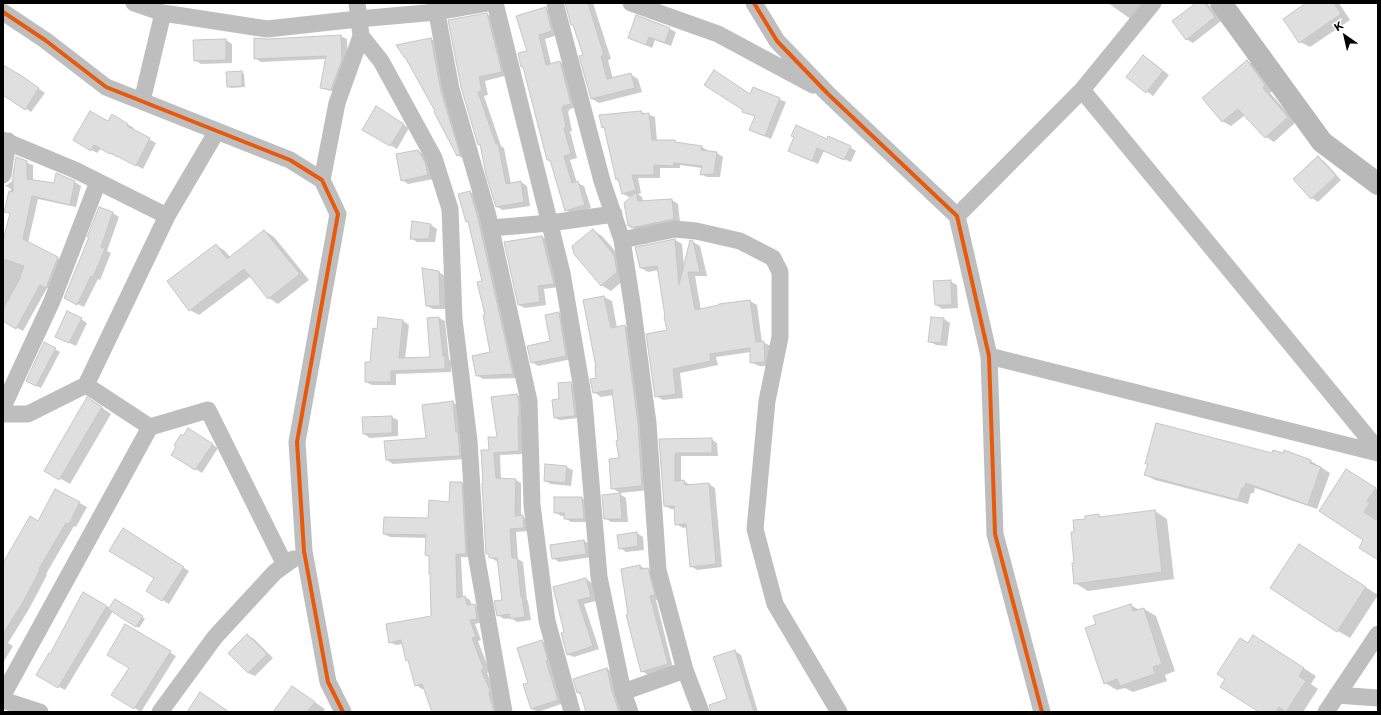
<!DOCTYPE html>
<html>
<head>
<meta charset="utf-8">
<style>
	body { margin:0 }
	#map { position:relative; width:1381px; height:715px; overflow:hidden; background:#fff; font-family:Montserrat,sans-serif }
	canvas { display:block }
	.frame { position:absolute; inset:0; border:4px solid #000; pointer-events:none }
	.north { position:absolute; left:1325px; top:16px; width:40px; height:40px; -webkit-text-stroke:3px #fff; paint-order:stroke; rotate:326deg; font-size:11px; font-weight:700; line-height:16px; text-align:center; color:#000 }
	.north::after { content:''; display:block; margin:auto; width:14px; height:18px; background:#000; clip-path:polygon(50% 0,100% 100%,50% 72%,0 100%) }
</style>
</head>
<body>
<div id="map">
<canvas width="1381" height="715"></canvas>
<div class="frame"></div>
<div class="north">K</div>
</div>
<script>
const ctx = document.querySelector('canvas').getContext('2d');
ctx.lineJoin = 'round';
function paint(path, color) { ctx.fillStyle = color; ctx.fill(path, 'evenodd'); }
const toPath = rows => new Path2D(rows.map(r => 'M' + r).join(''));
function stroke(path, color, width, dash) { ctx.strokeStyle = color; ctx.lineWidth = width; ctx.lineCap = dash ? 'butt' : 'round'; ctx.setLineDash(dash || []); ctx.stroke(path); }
const shadow = toPath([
	[567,3,593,3,611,59,608,60,613,79,630,74,638,79,642,92,599,103,592,99,584,56,574,26,572,25],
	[1108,3,1146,3,1132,20],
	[1198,3,1208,4,1221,21,1193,43,1186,39],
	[1308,3,1339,3,1350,20,1310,47,1300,42],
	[546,8,552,12,558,35,545,39,551,64,560,62,566,66,577,107,570,109,568,112,572,131,570,131,577,158,570,160,577,183,584,186,591,208,572,214,566,210,552,162,548,160,525,68,522,66],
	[487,14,493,18,508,75,485,81,488,95,484,96,501,146,504,148,511,184,521,182,527,186,530,206,503,210,497,207,482,146,479,144,462,86],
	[637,17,670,29,676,32,671,46,655,40,652,48,629,38],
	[341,36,347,39,348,63,337,92,327,90,321,87,326,59,261,62,255,58,268,40],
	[431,39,440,44,466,160,457,155,436,111],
	[226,40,232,44,232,63,201,64,195,60],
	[1150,60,1169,75,1153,96,1128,77],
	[1247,61,1256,66,1273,91,1270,93,1296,122,1274,142,1266,137,1245,115,1231,126,1222,121],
	[3,66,28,81,45,93,31,112,5,95,3,98],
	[242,72,244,74,245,87,231,88,228,86],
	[753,88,786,102,771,139,756,133,756,117,744,111],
	[376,108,409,128,397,149,363,129],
	[641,112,655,117,657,141,675,141,679,144,702,147,707,150,707,152,717,153,723,157,720,177,707,177,701,174,702,168,680,165,680,168,660,168,660,178,638,178,641,193,638,194,642,197,643,202,672,200,678,204,680,222,638,231,629,226,634,195,629,197,623,194,620,181,617,179,605,128,603,127],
	[112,116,134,128,132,130,156,143,143,169,118,156,117,157,101,148,97,153,74,140,108,123],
	[828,140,850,147,856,151,851,162,824,151,818,164,789,151],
	[418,151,425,155,434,179,408,184,402,180],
	[1318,158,1324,161,1341,180,1318,202,1312,198],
	[16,159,33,165,33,181,54,184,75,182,81,186,76,207,38,199,28,243,64,261,53,291,47,288,23,331,3,320,3,244,10,214,5,211,11,189,4,185,7,185,12,181],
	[470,192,476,195,519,378,483,379,477,375,491,353,484,282,469,222,467,221],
	[113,213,119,217,107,251,111,253,100,280,98,279,84,307,71,301],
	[431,225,437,229,435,242,417,242,411,238],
	[593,230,602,236,624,261,626,278,611,291,601,285],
	[265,231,274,237,309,280,278,304,269,298,251,276,199,315,190,310,216,245,225,251,231,258],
	[542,237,549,240,559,287,544,289,546,305,525,308,519,305,505,243],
	[675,240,682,244,684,267,693,242,700,246,707,276,695,276,701,310,750,301,757,305,762,342,771,346,772,366,759,366,751,362,751,352,716,357,718,365,680,373,683,398,663,400,656,396,668,331,659,270,648,272,641,268,637,248],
	[439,272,445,276,446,309,433,309,427,306],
	[950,281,957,285,958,308,942,309,936,305],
	[604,297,612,301,617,328,625,326,632,331,649,490,620,493,612,488,620,459,619,441,614,395,601,397,594,392,597,379,597,368,584,301],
	[558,313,565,317,572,359,538,366,532,362,552,342],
	[439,318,445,321,449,359,451,361,451,372,396,374,396,385,372,385,366,382,378,330,379,319,403,321,409,325,405,359,432,358],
	[81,319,87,323,76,346,63,340],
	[944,319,950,323,947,346,936,345,929,341],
	[45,343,60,352,41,388,27,381],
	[570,383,575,386,580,418,560,420,555,418,560,400],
	[517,395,523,398,525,454,500,455,501,480,516,480,521,483,521,516,529,520,529,531,516,532,518,559,523,562,527,600,528,601,531,620,517,622,511,618,504,619,498,615,503,601,499,561,496,561,490,557,490,555,487,553,484,484,490,451,498,438],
	[452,402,459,406,466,459,393,464,387,460,427,439],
	[97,404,111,414,70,484,45,470],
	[391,417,398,420,398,436,370,438,364,434],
	[195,433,218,448,202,473,172,454,183,437],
	[711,439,717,443,718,456,681,456,681,482,684,481,690,485,709,484,715,488,722,567,697,570,691,566,688,527,683,528,676,524,675,509,671,509,665,506,660,440],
	[1284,451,1311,461,1330,473,1317,509,1255,488,1254,493,1251,493,1248,504,1155,480,1146,475,1148,465,1146,463,1273,454,1283,455],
	[566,467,573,470,571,486,551,484,545,481],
	[1356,476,1378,490,1378,559,1365,540],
	[461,483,467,486,472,557,461,557,463,597,465,597,470,600,472,606,475,605,480,609,483,622,475,624,481,640,478,641,490,672,487,673,496,694,499,712,433,712,424,688,422,689,416,685,409,661,407,660,403,644,396,645,390,642,432,616,431,574,430,573,430,557,426,555,427,538,390,537,384,534,429,519,450,503],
	[56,490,87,507,76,527,74,526,46,574,47,575,29,609,8,643,13,646,3,663,3,565,39,522],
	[620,494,626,498,628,522,611,522,605,518],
	[582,498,588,502,590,522,571,522,565,518,565,516,561,516,555,512],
	[1155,511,1167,519,1174,579,1088,591,1075,583,1075,533,1086,520,1098,515,1103,518],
	[130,533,189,571,169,604,147,590,155,577],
	[637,533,643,537,644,550,626,552,620,548],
	[584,541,590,544,592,557,559,562,553,558],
	[1312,553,1378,595,1350,638,1338,631],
	[640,566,654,573,660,599,656,600,673,668,648,675,642,671,629,615],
	[586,579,592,583,596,601,584,604,599,649,574,657,567,654,565,632],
	[84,593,110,608,116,600,145,619,139,628,113,611,65,690,38,675,50,655],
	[1130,605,1140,610,1144,609,1156,616,1175,671,1165,675,1167,681,1133,692,1125,688,1117,690,1105,683,1097,625],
	[126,626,176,656,141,712,113,694,130,668],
	[248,635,254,639,273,658,255,676,248,673],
	[542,641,548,645,564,703,538,712,532,709,524,685,529,683],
	[1249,644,1266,644,1316,676,1311,684,1318,689,1303,712,1261,712],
	[735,651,741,655,758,712,719,712,728,700],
	[607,669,613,672,624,712,589,712,582,695,578,693],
	[292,687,325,709,323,712,274,712]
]);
const building = toPath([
	[565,3,588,3,604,55,601,56,607,79,631,73,635,88,591,99,579,56,583,55,573,25,571,25,565,3],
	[1196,3,1205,3,1215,17,1186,40,1172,21,1196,3],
	[1306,3,1334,3,1341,14,1299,43,1283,19,1306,3],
	[546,7,552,31,539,35,546,65,560,61,571,104,563,106,562,108,566,127,564,128,571,154,564,156,572,183,578,181,585,205,565,211,550,160,547,160,523,67,521,67,518,53,527,51,516,16,546,7],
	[487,13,502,72,479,77,482,91,478,92,496,144,498,143,506,184,521,181,524,202,496,207,486,175,480,144,478,145,461,87,448,20,487,13],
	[636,15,670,28,665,43,649,37,646,45,628,38,636,15],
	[341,35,342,60,331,90,320,88,326,56,254,59,254,38,268,39,341,35],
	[431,38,441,91,460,154,457,156,434,112,435,111,405,57,404,57,396,45,431,38],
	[226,39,226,60,194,61,193,40,226,39],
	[1143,55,1163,71,1146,93,1126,77,1143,55],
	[1247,60,1265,85,1263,88,1288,117,1265,138,1238,109,1222,122,1202,98,1247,60],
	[3,65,22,76,39,88,25,110,3,95,3,65],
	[714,70,750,94,753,87,780,98,765,136,749,130,755,116,742,112,743,110,704,85,714,70],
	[242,71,242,86,227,87,226,72,242,71],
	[376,106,404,124,390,146,362,130,376,106],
	[90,111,108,121,112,114,128,124,127,126,150,138,136,166,111,153,110,154,94,145,91,151,73,140,90,111],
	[641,111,642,114,649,113,652,140,675,140,675,142,702,146,701,150,717,152,714,174,700,175,702,166,674,163,674,166,654,165,654,175,632,175,636,190,622,194,618,179,616,180,604,127,602,128,599,115,641,111],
	[796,125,827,139,828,136,851,146,844,160,817,148,812,161,788,151,794,137,791,136,796,125],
	[418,150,425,162,428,175,401,181,396,154,418,150],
	[1318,156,1336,176,1311,199,1293,179,1318,156],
	[16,157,27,161,27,179,54,183,56,173,75,181,70,205,32,196,23,239,58,257,46,288,40,285,16,329,3,321,3,309,21,276,20,276,24,266,3,259,3,241,10,213,4,212,9,191,13,192,13,175,16,157],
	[470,191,478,218,513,374,476,376,472,356,490,352,483,315,485,315,477,282,482,281,468,221,466,222,458,194,470,191],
	[636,192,638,201,672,199,674,219,631,228,631,226,628,226,624,203,636,192],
	[99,207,113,212,101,247,105,249,93,277,91,276,77,305,64,298,89,237,87,237,99,207],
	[412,221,431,224,429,239,410,239,412,221],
	[593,229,614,255,617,272,601,286,574,254,572,246,593,229],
	[264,230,300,274,268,299,244,269,189,311,167,281,216,244,227,259,264,230],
	[542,236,554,284,538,286,540,302,518,305,504,242,542,236],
	[675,239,679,285,690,240,693,241,700,272,688,272,695,310,719,305,719,304,750,300,756,342,764,341,765,362,750,363,750,348,710,354,711,361,673,369,676,394,655,397,646,334,667,330,664,317,665,316,657,266,640,268,635,247,675,239],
	[422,268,439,271,440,306,426,306,422,268],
	[951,280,952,305,935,305,933,281,951,280],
	[604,296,611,328,625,325,638,424,642,486,611,489,609,459,619,458,616,441,618,440,612,390,593,393,590,379,596,378,595,367,596,367,583,300,604,296],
	[67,311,82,318,69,343,55,337,67,311],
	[559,312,566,356,531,363,527,346,550,341,545,315,559,312],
	[378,317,403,320,399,358,430,357,427,318,439,317,443,356,445,356,445,369,391,371,391,382,365,382,365,362,370,362,373,328,377,329,378,317],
	[931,317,944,318,941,343,928,342,931,317],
	[44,342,56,348,36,386,26,381,44,342],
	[571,382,575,416,554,418,552,400,559,399,558,383,571,382],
	[517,394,519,402,519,417,518,417,519,451,494,453,496,478,516,479,515,516,523,515,524,528,510,529,512,558,517,558,521,597,522,597,525,617,510,619,509,614,497,616,494,601,502,600,497,558,489,558,489,554,486,554,482,483,483,483,481,450,489,450,488,437,497,437,491,397,517,394],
	[87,397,102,407,59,480,44,471,87,397],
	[453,401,456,432,458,432,460,456,386,460,384,441,426,438,422,405,453,401],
	[392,416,392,433,363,434,362,417,392,416],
	[1156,423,1272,453,1273,450,1283,453,1284,450,1311,460,1310,463,1321,467,1308,505,1246,483,1244,488,1242,488,1238,500,1144,475,1148,464,1145,464,1156,423],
	[188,428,213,444,195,470,171,455,176,447,174,445,181,434,183,436,188,428],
	[712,438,712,453,675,453,675,481,684,480,685,485,709,483,716,564,690,567,686,524,675,525,674,506,664,506,659,439,712,438],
	[545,464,567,466,565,483,544,481,545,464],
	[1346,469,1376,488,1367,501,1370,503,1364,512,1376,520,1378,517,1378,560,1359,548,1363,540,1319,511,1346,469],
	[450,482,462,482,466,554,456,554,457,598,465,596,467,605,475,604,477,619,470,620,476,637,472,638,484,669,481,670,490,690,490,692,489,693,494,712,432,712,422,684,415,686,408,660,406,661,401,640,389,643,386,624,431,616,430,573,429,574,429,556,425,555,426,535,383,534,384,517,428,518,429,500,449,502,450,482],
	[55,489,80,502,69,524,66,523,39,569,40,570,22,604,3,634,3,563,30,516,38,521,55,489],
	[620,493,622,519,604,519,602,495,620,493],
	[554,497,582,497,584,519,564,519,564,513,554,513,554,497],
	[1155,510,1162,572,1074,584,1072,563,1074,563,1071,532,1074,532,1073,520,1085,519,1085,516,1099,514,1099,517,1155,510],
	[123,528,184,567,162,601,146,591,154,578,109,551,123,528],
	[637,532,638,546,619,549,617,535,637,532],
	[584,540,586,554,552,559,550,545,584,540],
	[1299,544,1366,587,1337,632,1270,588,1299,544],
	[640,565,640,569,648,568,655,595,650,596,668,664,641,672,626,615,628,614,621,569,640,565],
	[586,578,591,597,578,600,593,646,567,655,561,633,564,632,553,587,586,578],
	[83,592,107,606,58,688,36,675,49,653,50,654,83,592],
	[115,599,143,616,136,627,108,609,115,599],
	[1131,604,1133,611,1144,608,1162,664,1153,667,1155,674,1120,686,1117,679,1104,684,1085,628,1096,624,1093,616,1131,604],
	[125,624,171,651,134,709,111,695,129,668,107,655,125,624],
	[247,634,267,654,248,673,228,653,247,634],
	[1253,635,1304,668,1299,676,1306,681,1286,712,1279,707,1276,712,1259,712,1220,687,1225,679,1217,674,1240,638,1248,643,1253,635],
	[542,640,548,661,546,661,558,700,531,709,523,684,528,683,517,648,542,640],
	[735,650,754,712,711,712,709,705,727,699,713,657,735,650],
	[607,668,612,691,619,712,586,712,580,692,577,693,573,679,607,668],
	[292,686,315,702,307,712,273,712,292,686],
	[200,692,229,712,187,712,200,692]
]);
const street = toPath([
	[134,3,163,13,267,29,358,19,437,12,488,3],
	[357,3,361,36,381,61,434,158,450,209,454,319,469,441,476,554,504,712],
	[435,3,451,89,488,216,529,401,532,505,547,621,572,712],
	[495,3,562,273,584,401,599,577,623,692,630,712],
	[555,3,602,181,622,240,632,303,648,423,658,570,685,670,701,712],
	[631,3,718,34,813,85],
	[754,3,777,41,828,94,957,216,989,356,995,534,1042,712],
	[3,12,45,40,106,87,290,160,322,180,338,214,297,442,304,551,328,682,343,712],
	[1082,90,1378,450],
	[142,101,163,13],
	[217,131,167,216,86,385,150,427,208,410,285,565],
	[3,140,75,170,167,216],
	[3,175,8,141],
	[322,180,337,103,361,36],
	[957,216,1082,90,1153,3],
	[491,228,550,223,614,214],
	[622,240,675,229,696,231,740,241,773,258,780,272,780,337,767,401,755,529,775,604,839,712],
	[989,356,1378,453],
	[3,407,52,301,98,182],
	[3,414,28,414,86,385],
	[623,692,685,670],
	[3,695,150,427],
	[1337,695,1378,698],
	[3,700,40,712],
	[160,712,215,637,275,572,293,559],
	[1326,712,1378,634]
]);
const secondary = toPath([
	[1221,3,1322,142,1378,184]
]);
const cycleway = toPath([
	[754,3,777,41,828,94,957,216,989,356,995,534,1042,712],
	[3,12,45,40,106,87,290,160,322,180,338,214,297,442,304,551,328,682,343,712]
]);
paint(shadow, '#0003');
paint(building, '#dfdfdf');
stroke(building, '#c6c6c6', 1);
stroke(street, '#bebebe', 17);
stroke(secondary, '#b8b8b8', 22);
stroke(cycleway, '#e8590c', 4);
</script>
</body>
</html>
